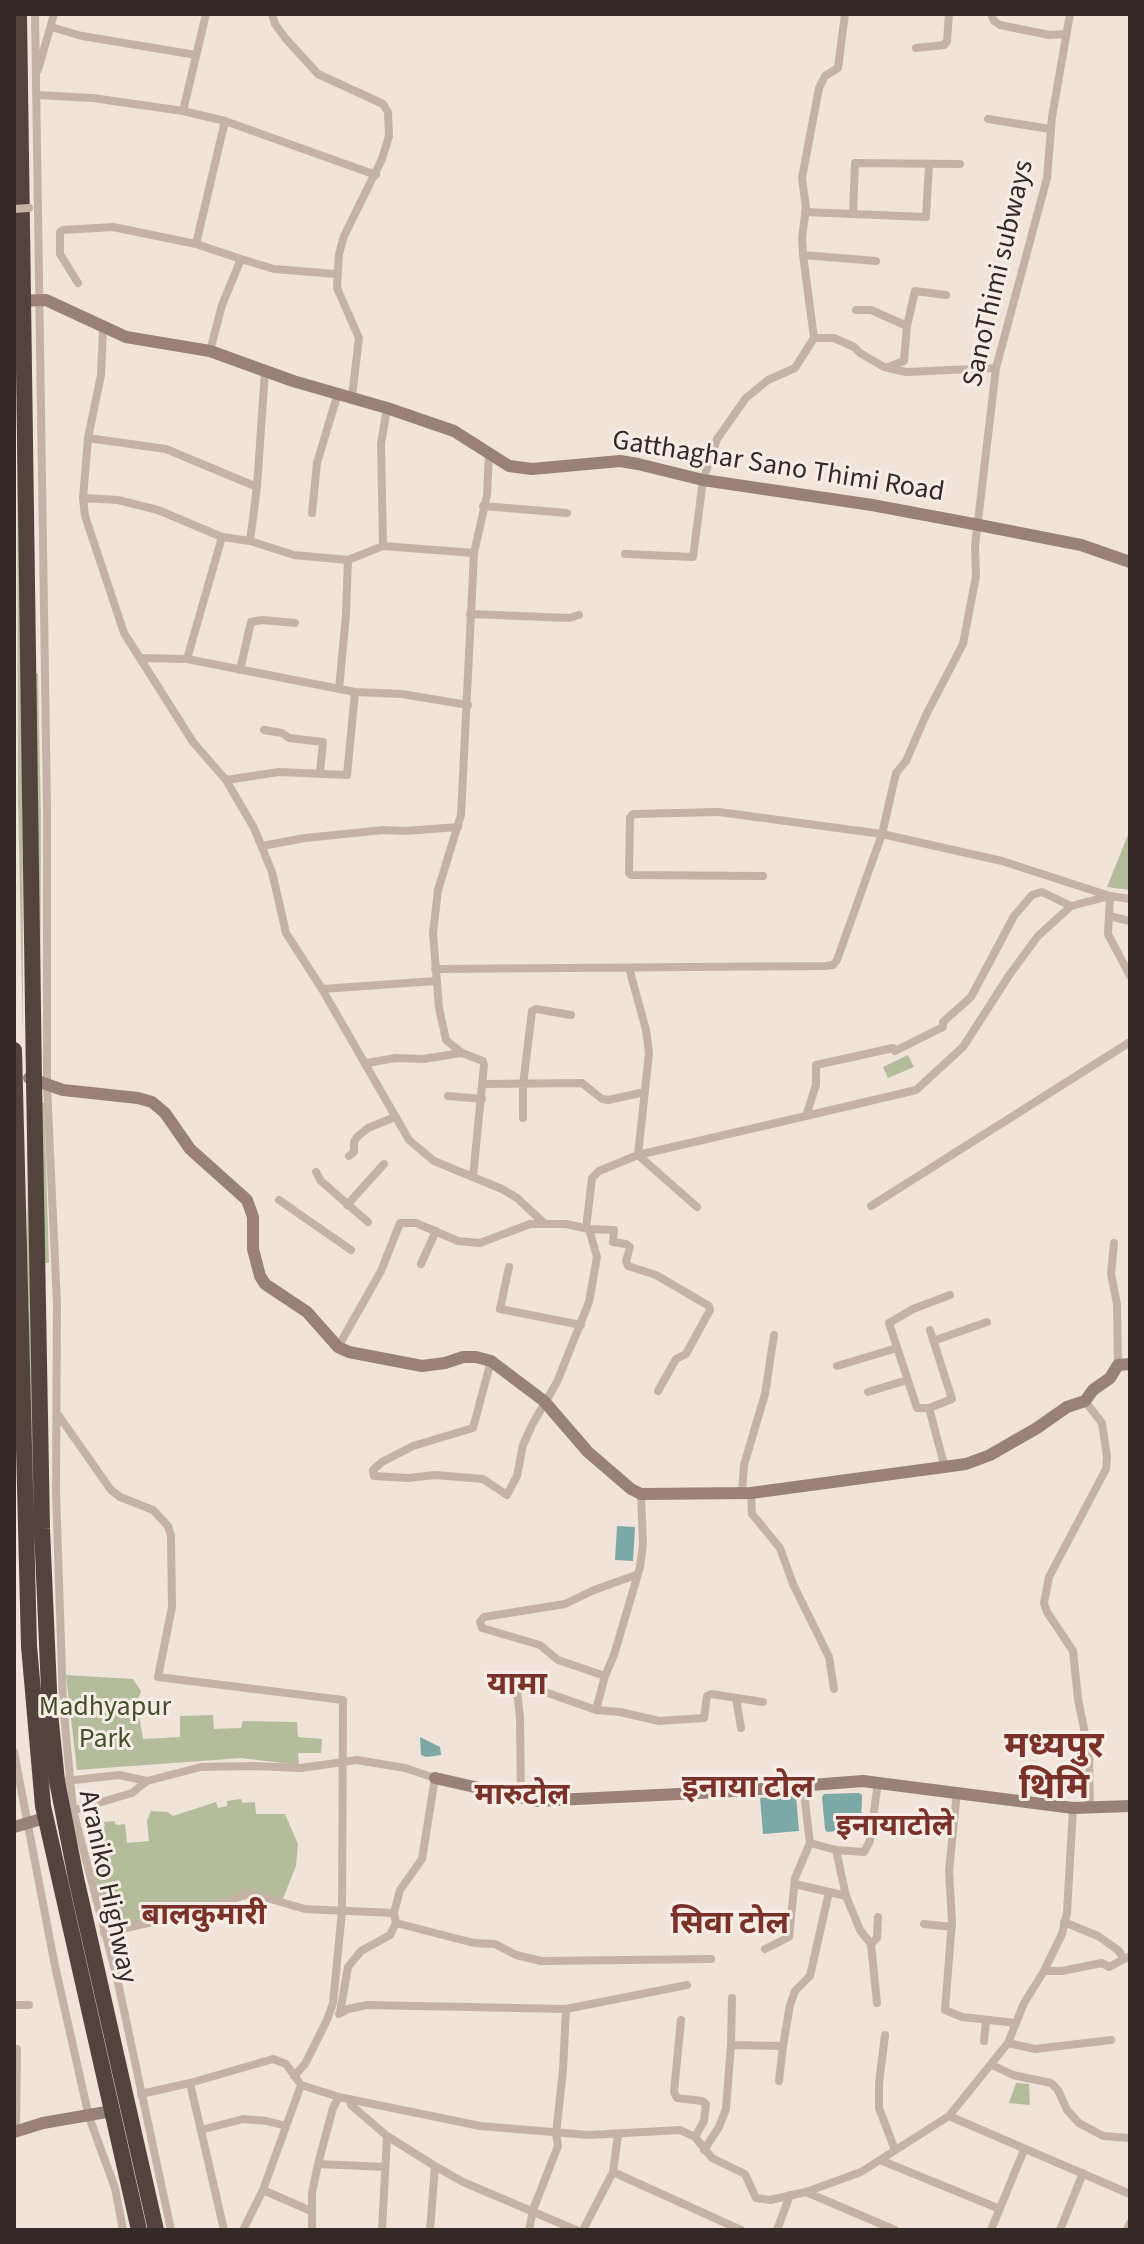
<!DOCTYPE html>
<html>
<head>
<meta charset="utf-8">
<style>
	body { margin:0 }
	#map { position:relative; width:1144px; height:2244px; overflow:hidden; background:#efe3da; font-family:"Source Sans 3",sans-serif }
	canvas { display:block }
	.frame { position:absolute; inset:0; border:16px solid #332927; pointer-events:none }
</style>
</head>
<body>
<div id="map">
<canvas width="1144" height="2244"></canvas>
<div class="frame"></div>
</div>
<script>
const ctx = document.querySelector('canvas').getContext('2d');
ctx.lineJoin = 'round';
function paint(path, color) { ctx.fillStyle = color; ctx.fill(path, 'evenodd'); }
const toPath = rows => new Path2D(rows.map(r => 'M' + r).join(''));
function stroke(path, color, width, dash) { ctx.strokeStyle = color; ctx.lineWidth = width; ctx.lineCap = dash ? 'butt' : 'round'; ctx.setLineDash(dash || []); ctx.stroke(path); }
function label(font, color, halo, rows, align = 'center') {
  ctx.font = font + ' "Source Sans 3","Noto Sans Devanagari",sans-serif'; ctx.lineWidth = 6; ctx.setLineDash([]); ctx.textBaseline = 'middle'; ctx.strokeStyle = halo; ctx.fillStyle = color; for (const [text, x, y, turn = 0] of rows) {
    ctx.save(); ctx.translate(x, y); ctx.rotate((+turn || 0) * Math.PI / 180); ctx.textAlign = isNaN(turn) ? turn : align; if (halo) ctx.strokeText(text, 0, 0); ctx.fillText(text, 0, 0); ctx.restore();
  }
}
const green = toPath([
	[17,401,22,563,23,1037,18,801],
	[38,673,41,823,40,1035,35,674],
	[1130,830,1130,890,1107,887],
	[908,1055,914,1067,888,1078,883,1067],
	[41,1103,44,1103,49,1263,44,1263],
	[28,1106,36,1639,38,1722,27,1253],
	[66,1675,133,1679,141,1691,137,1703,143,1739,180,1737,180,1716,213,1715,214,1729,241,1728,243,1721,297,1722,298,1737,322,1739,321,1753,298,1753,299,1765,241,1758,77,1770],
	[241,1799,243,1803,255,1802,256,1814,285,1814,298,1844,296,1866,282,1901,252,1892,200,1908,107,1931,93,1870,98,1868,98,1861,103,1858,99,1828,105,1826,104,1822,114,1821,116,1825,125,1824,127,1843,149,1841,147,1821,151,1811,167,1812,173,1816,216,1802,218,1808,227,1806,227,1801],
	[1016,2083,1029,2084,1030,2105,1009,2103]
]);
const water = toPath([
	[617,1526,635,1527,633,1561,615,1560],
	[420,1737,440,1747,441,1755,426,1757,421,1755],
	[859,1793,862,1795,861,1828,827,1832,825,1829,822,1797,824,1794],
	[796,1795,799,1831,763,1834,760,1798]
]);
const street = toPath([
	[35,14,47,807,47,1086,57,1305,56,1491,63,1703,73,1810,117,1978,171,2230],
	[272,14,275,24,286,39,318,74,383,104,388,112,389,136,382,159,344,236,339,254,337,288,359,338,352,396],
	[991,14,994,21,1000,25,1049,35,1066,34],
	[51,27,82,36,196,55],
	[916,48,944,45,947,41,949,14],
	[38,70,54,14],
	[36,95,93,98,183,111,225,121,376,175],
	[183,111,206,14],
	[988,119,1050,129],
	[805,212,926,217,929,166],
	[853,214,855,163,960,164],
	[196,244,241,259],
	[803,255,876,261],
	[78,283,60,254,60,232,63,230,113,227,196,244,225,121],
	[856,310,871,310,907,326,904,361,888,367],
	[907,326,915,291,946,295],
	[103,328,101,375,88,438,83,498,85,516,124,633,193,742,226,780,254,828,272,872,286,933,322,989,409,1140,434,1161,502,1189,517,1198,544,1223],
	[814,338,803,255,802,238,806,208,802,178,819,88,825,76,838,68,845,14],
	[210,351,222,305,241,259,274,269,336,274],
	[88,438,166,449,257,487],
	[83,498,118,500,158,510,222,537,250,541,294,555,348,560,383,546,474,553],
	[483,506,567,513],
	[312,513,317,463,338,393],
	[250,541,257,487,265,371],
	[383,546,381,444,387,408],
	[625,554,693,557,703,480,717,439,746,398,768,380,795,368,814,338,834,338,854,347,860,353,884,367,906,372,996,368],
	[470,614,569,618,579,615],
	[140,658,187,659,355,692,402,694,468,705],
	[187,659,222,537],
	[240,670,251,622,262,620,295,623],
	[339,689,346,615,348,560],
	[264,730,282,733,289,738,323,742,320,773],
	[226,780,279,772,347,775,355,692],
	[262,846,305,838,384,830,405,831,458,827],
	[763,876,631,875,629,873,630,818,633,814,719,812,882,834,1002,861,1110,896,1130,899],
	[1109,916,1130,921],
	[435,969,825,966,833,965,837,960,882,834,896,773,906,761,926,715,963,644,976,576,975,546,996,368,1047,178,1052,117,1070,14],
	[322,989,436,981],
	[366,1063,396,1058,423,1059,461,1053],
	[484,1084,582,1083,602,1099,608,1100,645,1092],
	[448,1096,482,1099],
	[806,1116,916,1090,963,1047,1010,974,1038,936,1071,906],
	[523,1118,523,1085,532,1011,536,1009,571,1015],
	[349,1156,354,1152,354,1142,357,1137,368,1128,395,1117],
	[316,1172,321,1181,368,1222],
	[473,1177,484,1065,483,1061,462,1053,446,1040,439,1008,433,933,438,890,461,815,474,553,487,495,489,453],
	[279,1200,351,1250],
	[347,1205,384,1164],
	[871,1206,1130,1042],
	[697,1207,638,1155,806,1116,816,1085,816,1065,893,1048,895,1051,943,1027,943,1022,971,997,1014,916,1032,895,1042,892,1071,906,1110,896,1108,934,1130,976],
	[586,1228,592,1178,599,1171,638,1155,649,1053,646,1030,629,968],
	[589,1229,614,1230,613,1242,626,1244,630,1247,626,1261,628,1266,656,1275,709,1306,710,1310,686,1354,676,1359,658,1391],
	[1114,1243,1111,1274,1117,1304,1118,1365],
	[421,1264,436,1231],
	[509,1267,500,1309,581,1325],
	[930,1330,952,1399,929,1408,945,1468],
	[933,1341,987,1322],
	[338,1347,381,1271,400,1223,416,1223,458,1241,480,1243,530,1224,566,1224,589,1229,597,1257,589,1302,557,1382,532,1425,523,1445,517,1476,507,1495,483,1479,435,1475,408,1478,374,1476,373,1470,382,1462,413,1446,473,1428,491,1361],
	[837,1366,897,1348],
	[868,1392,907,1380],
	[1085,1401,1102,1423,1107,1457,1106,1469,1049,1577,1044,1603,1047,1612,1073,1651,1078,1699,1089,1753,1090,1809],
	[929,1408,917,1408,889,1323,913,1309,950,1295],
	[59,1416,111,1490,120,1497,153,1510,168,1526,171,1536,172,1607,158,1677,343,1700,342,1911,333,2003,327,2020,305,2064,294,2076],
	[742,1493,744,1465,765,1394,774,1335],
	[751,1493,752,1514,780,1548,793,1584,829,1657,834,1689],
	[605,1676,558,1660,540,1645,482,1628,480,1622,484,1617,565,1604,594,1590,636,1575],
	[516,1681,520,1718,521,1798],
	[528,1686,596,1710,620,1712,659,1721,704,1718,707,1696,711,1694,763,1702],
	[736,1698,741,1728],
	[596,1710,605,1676,614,1655,640,1567,643,1544,641,1494],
	[14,1752,55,1966,89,2117,115,2188,123,2230],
	[66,1781,119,1775,147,1781],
	[957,1792,949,1871,952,1921,945,2010,962,2017,1016,2023],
	[68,1812,132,1793,147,1781,201,1767,253,1766,301,1768,357,1760,405,1768,435,1778,422,1859,400,1890,394,1913,396,1923,390,1935,361,1951,348,1967,340,2013],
	[810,1843,836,1850,864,1852,870,1841,878,1782],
	[836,1850,846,1896,860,1930,871,1944,877,2003],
	[795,1884,846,1896],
	[1064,1922,1098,1936,1118,1950,1124,1959],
	[396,1923,474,1943,495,1944,516,1955,541,1961,711,1959],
	[924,1924,952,1927],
	[104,1933,201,1911,242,1896,253,1894,305,1909,394,1913],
	[871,1944,877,1938,878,1917],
	[765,1949,789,1937,795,1878,810,1843,803,1785],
	[1044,1971,1062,1971,1102,1963,1109,1967,1130,1956],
	[14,2005,29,2005],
	[566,2009,687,1985],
	[339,2014,348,2009,367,2005,566,2009,563,2070,556,2134,558,2146,533,2210,529,2230],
	[681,2020,674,2092,677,2098,702,2101,706,2104,704,2121,695,2137],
	[885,2035,879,2083,879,2108,895,2150],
	[984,2041,986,2021],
	[1008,2043,1035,2049,1111,2040],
	[731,2045,732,1998],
	[992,2065,1013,2075,1051,2083,1058,2090,1067,2110,1079,2123,1103,2136,1130,2138],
	[779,2081,783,2046],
	[190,2083,224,2230],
	[141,2094,190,2083,273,2059,286,2064,301,2085,339,2097,480,2126,589,2135,680,2130,695,2137,712,2158,745,2174,756,2198,770,2200,806,2192,861,2172,949,2116,1008,2043,1024,2003,1044,1971,1062,1934,1067,1913,1073,1808],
	[350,2099,351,2105,387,2136,435,2166,463,2182,576,2230],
	[949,2116,1130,2194],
	[201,2130,243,2119,267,2121,286,2126],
	[16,2131,17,2049],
	[704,2150,719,2127,726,2109,731,2045,783,2046,790,2005,795,1991,810,1976,829,1892],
	[880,2160,1000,2209],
	[318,2164,333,2108,339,2097],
	[613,2172,741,2230],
	[263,2190,311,2211],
	[806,2192,895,2230],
	[243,2230,263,2190,301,2085],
	[312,2230,312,2193,318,2164,385,2167],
	[382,2230,387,2136],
	[430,2230,435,2166],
	[583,2230,613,2172,618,2135],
	[777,2230,790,2195],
	[991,2230,1024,2150],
	[1060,2230,1083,2173],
	[1127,2230,1130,2223]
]);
const secondary = toPath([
	[14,301,46,300,126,337,210,351,293,381,387,408,454,431,509,466,532,469,620,461,638,464,703,480,872,505,979,525,1081,545,1130,562],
	[29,1078,63,1090,138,1098,152,1102,165,1113,190,1149,247,1200,253,1217,253,1249,260,1276,265,1284,307,1312,338,1347,349,1352,422,1366,445,1363,463,1357,476,1357,491,1361,544,1401,588,1452,631,1489,641,1494,751,1493,966,1464,990,1455,1037,1428,1067,1407,1085,1401,1093,1390,1110,1378,1118,1365,1130,1364],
	[435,1778,536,1801,719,1792,863,1781,1073,1808,1130,1806],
	[14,1827,45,1818],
	[14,2132,43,2123,112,2111]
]);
const highway = toPath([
	[19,14,34,1081,42,1529,50,1713,57,1781,76,1878,156,2230],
	[14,1050,29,1646,43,1806,139,2230]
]);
const streetBridge = toPath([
	[14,209,29,208]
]);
const streetNames = [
	["SanoThimi subways",1000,274,-77],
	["Gatthaghar Sano Thimi Road",778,468,9],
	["Araniko Highway",106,1887,78]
];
const parkNames = [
	["Madhyapur",105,1709],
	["Park",105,1741]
];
const neighbourhoodNames = [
	["मारुटोल",522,1797],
	["इनायाटोले",895,1828],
	["बालकुमारी",204,1917]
];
const quarterNames = [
	["यामा",517,1687],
	["इनाया टोल",748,1790],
	["सिवा टोल",730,1926]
];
const districtNames = [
	["मध्यपुर",1054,1749],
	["थिमि",1054,1790]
];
paint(green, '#b5bc9b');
paint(water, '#7ca9a6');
stroke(street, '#c5b2a7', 8);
stroke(secondary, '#998179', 12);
stroke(highway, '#53433f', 16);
stroke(streetBridge, '#c5b2a7', 8);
label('28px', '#332927', '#f7ede6', streetNames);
label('28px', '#464f2d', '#f7ede6', parkNames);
label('bold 30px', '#7a3228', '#f7ede6', neighbourhoodNames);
label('bold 32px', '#7a3228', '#f7ede6', quarterNames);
label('bold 36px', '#7a3228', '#f7ede6', districtNames);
</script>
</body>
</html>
